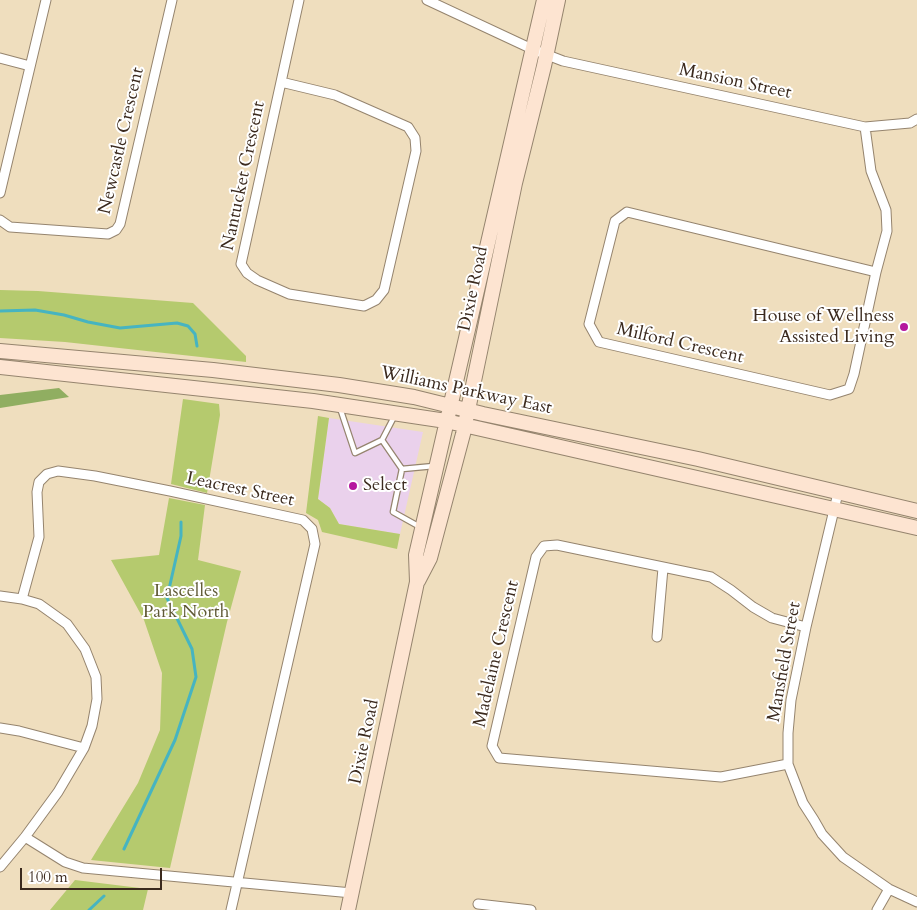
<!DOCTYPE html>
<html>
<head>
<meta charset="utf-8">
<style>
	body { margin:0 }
	#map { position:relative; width:917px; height:910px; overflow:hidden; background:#efdebe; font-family:Cardo,serif }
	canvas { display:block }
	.scale { position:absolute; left:20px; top:868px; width:142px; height:22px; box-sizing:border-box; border:2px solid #3b2a1e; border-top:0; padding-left:6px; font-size:15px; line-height:18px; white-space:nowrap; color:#3b2a1e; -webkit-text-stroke:4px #fff; paint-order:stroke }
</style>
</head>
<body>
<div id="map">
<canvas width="917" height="910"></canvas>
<div class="scale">100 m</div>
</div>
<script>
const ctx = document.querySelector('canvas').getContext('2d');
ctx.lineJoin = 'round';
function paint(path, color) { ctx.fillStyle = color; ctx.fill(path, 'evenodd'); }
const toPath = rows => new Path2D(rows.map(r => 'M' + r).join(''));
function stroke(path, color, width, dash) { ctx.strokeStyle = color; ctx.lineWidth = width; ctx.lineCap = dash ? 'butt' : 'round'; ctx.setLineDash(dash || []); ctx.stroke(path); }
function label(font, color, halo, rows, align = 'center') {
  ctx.font = font + ' Cardo,serif'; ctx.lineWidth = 4; ctx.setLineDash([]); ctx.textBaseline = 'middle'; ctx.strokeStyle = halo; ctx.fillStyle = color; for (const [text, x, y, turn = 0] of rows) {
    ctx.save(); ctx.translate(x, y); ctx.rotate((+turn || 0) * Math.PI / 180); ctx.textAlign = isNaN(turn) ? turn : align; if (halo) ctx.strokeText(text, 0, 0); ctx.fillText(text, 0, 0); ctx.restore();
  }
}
const built = toPath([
	[329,418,423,432,400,534,339,524,330,508,318,499]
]);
const green = toPath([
	[0,290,38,291,193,303,246,356,246,362,65,342,0,338],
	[183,399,219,404,220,415,207,493,171,484],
	[318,416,329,418,318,499,330,508,339,524,400,534,397,549,322,532,318,520,306,513],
	[169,498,205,505,198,560,241,571,227,622,170,868,91,860,138,783,160,730,162,673,144,620,111,560,159,555],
	[75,880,148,889,143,910,50,910]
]);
const forest = toPath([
	[59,388,69,397,0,408,0,395]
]);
const stream = toPath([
	[0,311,35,310,64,315,88,322,120,328,177,323,188,326,195,334,197,346],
	[124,849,175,740,196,677,192,649,167,598,181,536,181,522],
	[89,910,104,896]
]);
const service = toPath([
	[340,408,355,453,382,440,402,469,393,512,420,527],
	[382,440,395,415],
	[402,469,434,466]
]);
const minor = toPath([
	[427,0,532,49,563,61,865,127,910,123,917,119],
	[0,58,30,66],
	[281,82,335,95,408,127,415,138,416,151,384,290,376,300,364,306,289,294,257,280,247,273,241,264,281,82,299,0],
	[865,127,871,171,886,210,887,231,876,272,854,374,849,389,830,395,599,342,589,324,615,221,627,212,876,272],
	[0,193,46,0],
	[0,220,10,227,108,234,116,230,120,224,172,0],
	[838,493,806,627,791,700,788,733,788,764,803,803,814,820,822,834,843,857,889,889,917,902],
	[0,596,22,599,39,604,67,624,85,649,96,677,97,699,92,726,84,748,58,792,25,837,0,867],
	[22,599,39,537,37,492,39,482,47,474,58,471,95,476,170,491,303,520,312,529,315,544,231,910],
	[657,637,663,568],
	[0,728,19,731,84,748],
	[788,764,721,777,499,758,492,746,536,557,544,546,557,545,711,577,731,590,753,607,772,618,806,627],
	[25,837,65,862,83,868,352,893],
	[478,904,531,910],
	[877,910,889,889]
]);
const secondary = toPath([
	[0,351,213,370,339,385,414,397,483,414,698,459,917,511],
	[0,367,313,401,446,421,917,528],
	[418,581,430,558,463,434,515,183,544,66,558,0],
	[348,910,417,582,416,555,544,0]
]);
const markers = [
	[904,327,5,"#b5179e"],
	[353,486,5,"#b5179e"]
];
const streetNames = [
	["Mansion Street",735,82,12],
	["Newcastle Crescent",122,141,-77],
	["Nantucket Crescent",244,176,-78],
	["Dixie Road",474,289,-78],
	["Milford Crescent",680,344,13],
	["Williams Parkway East",466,391,12],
	["Leacrest Street",240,490,12],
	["Madelaine Crescent",497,654,-77],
	["Mansfield Street",785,662,-80],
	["Dixie Road",365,742,-78]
];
const poiNames = [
	["House of Wellness",894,317],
	["Assisted Living",894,338],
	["Select",363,486,"left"]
];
const parkNames = [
	["Lascelles",186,592],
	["Park North",186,613]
];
paint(built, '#ead1ec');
paint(green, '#b5ca6e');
paint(forest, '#90ae61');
stroke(stream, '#46b4c1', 3);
stroke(service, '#95846e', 7);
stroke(minor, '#95846e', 11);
stroke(secondary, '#95846e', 16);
stroke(service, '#fff', 4.5);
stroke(minor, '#fff', 9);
stroke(secondary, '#fde4d1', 14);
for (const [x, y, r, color] of markers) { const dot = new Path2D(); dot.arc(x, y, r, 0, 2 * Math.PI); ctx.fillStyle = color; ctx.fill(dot); stroke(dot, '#fff', 2); }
label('18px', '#3b2a1e', '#fff', streetNames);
label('18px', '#3b2a1e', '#fff', poiNames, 'right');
label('18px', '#605a36', '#fff', parkNames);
</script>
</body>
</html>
